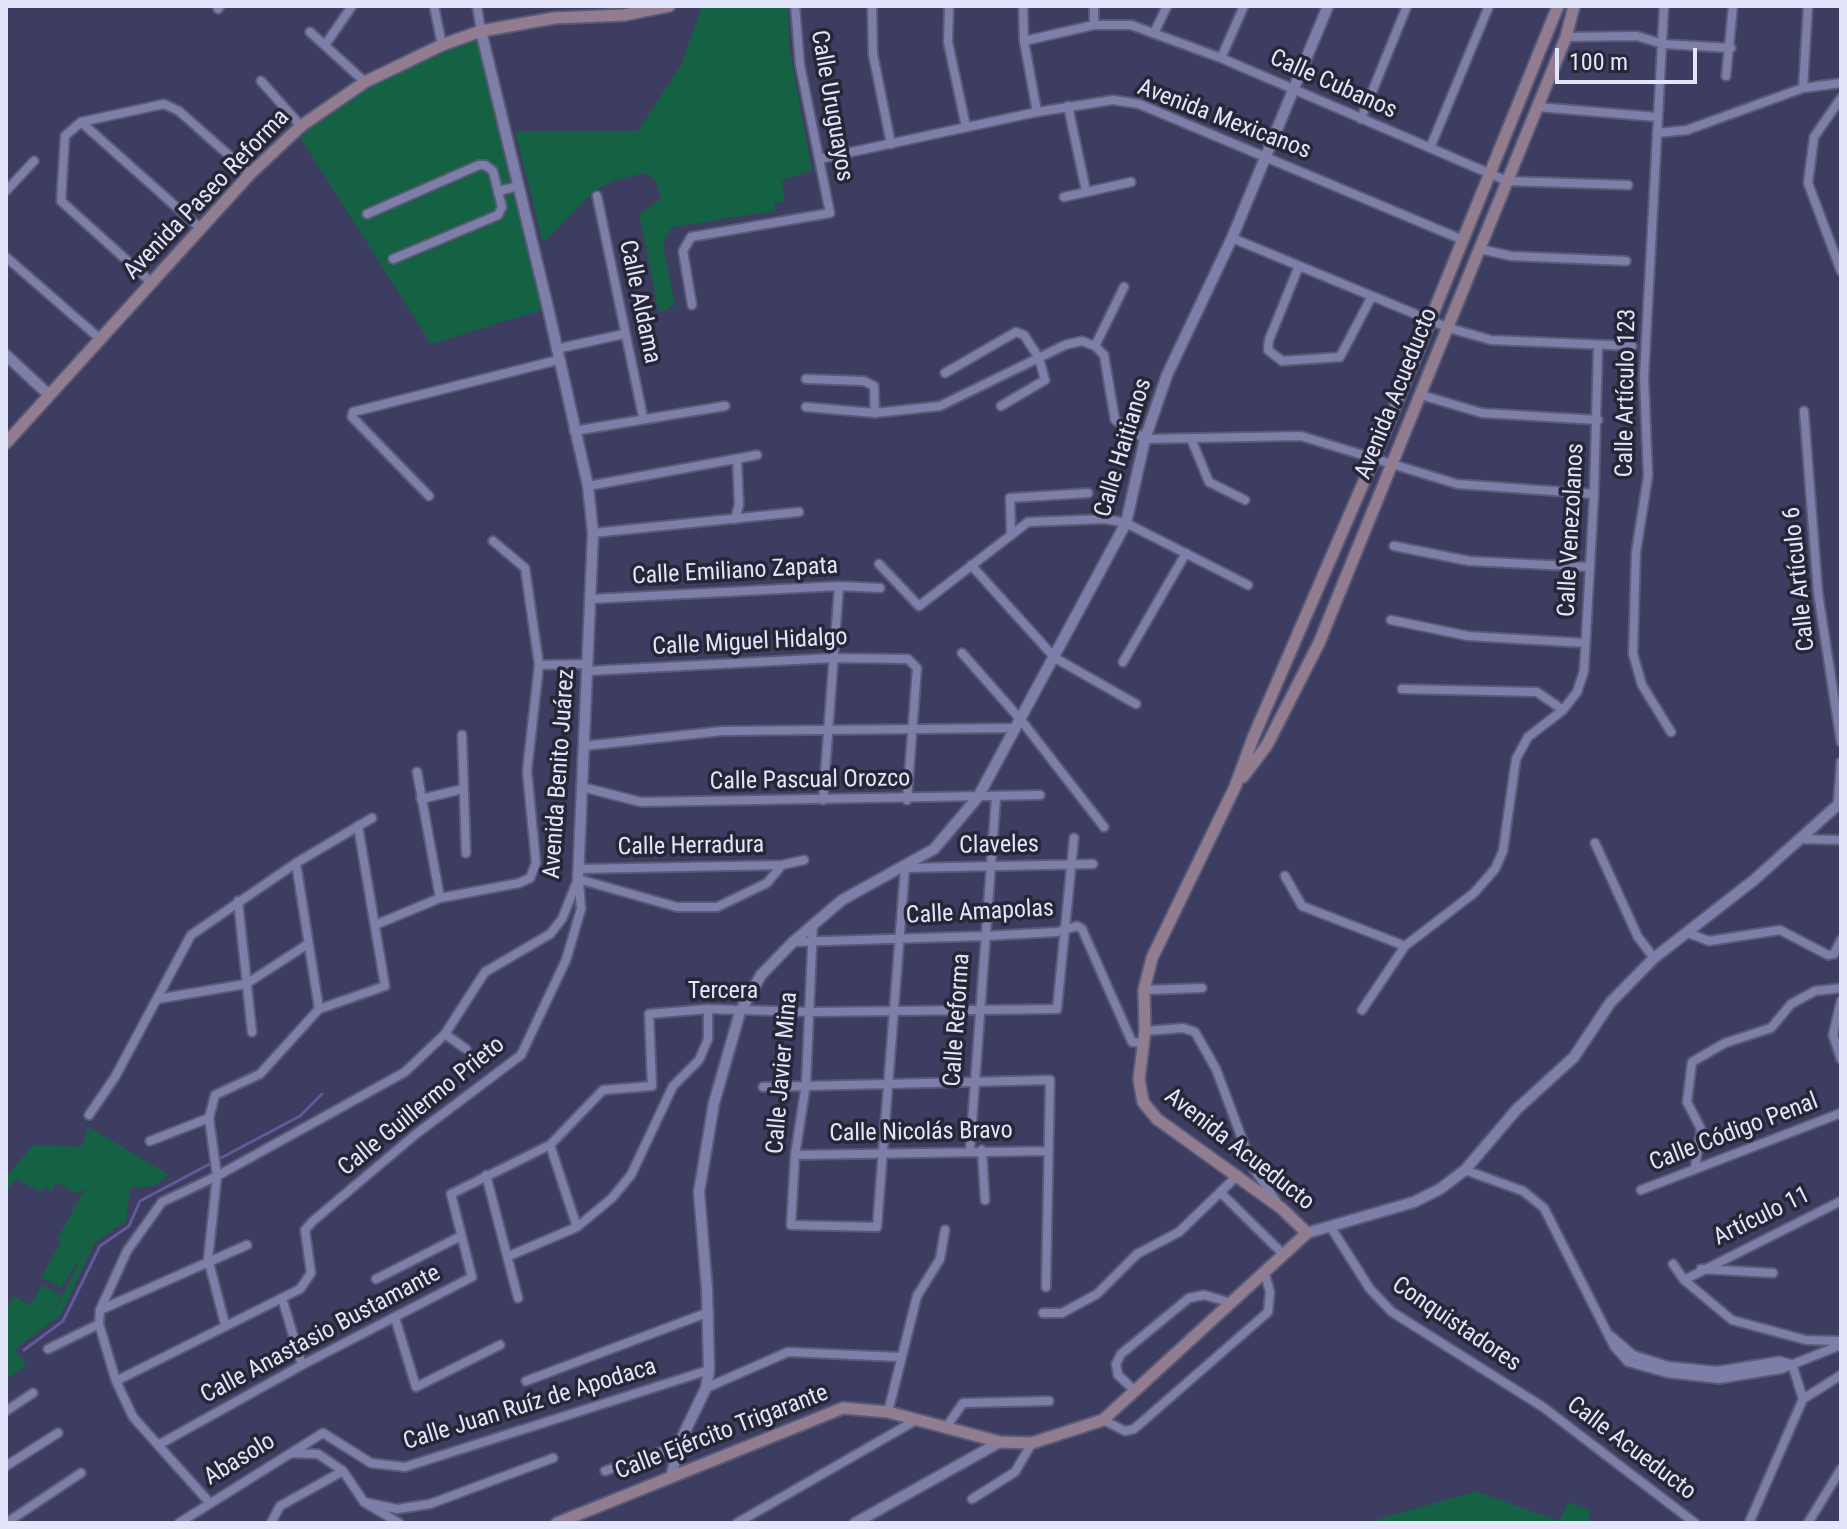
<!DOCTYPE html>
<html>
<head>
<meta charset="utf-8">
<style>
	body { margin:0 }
	#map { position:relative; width:1847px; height:1529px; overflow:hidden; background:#3d3d61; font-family:"Roboto Condensed",sans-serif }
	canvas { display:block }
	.frame { position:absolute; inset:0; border:8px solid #e3e5fb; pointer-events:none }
	.scale { position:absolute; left:1555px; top:48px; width:142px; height:36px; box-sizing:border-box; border:4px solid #e3e5fb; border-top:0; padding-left:10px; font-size:24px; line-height:28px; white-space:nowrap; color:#e3e5fb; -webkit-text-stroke:6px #262637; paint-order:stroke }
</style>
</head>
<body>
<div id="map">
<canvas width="1847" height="1529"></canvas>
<div class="frame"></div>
<div class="scale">100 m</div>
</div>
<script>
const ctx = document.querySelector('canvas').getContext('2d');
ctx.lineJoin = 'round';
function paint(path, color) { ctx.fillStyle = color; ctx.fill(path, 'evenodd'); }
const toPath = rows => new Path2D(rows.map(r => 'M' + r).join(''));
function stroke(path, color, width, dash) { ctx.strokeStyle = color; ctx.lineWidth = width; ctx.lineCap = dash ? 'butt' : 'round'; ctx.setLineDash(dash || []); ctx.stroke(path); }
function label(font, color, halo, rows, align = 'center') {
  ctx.font = font + ' "Roboto Condensed",sans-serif'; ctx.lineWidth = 7; ctx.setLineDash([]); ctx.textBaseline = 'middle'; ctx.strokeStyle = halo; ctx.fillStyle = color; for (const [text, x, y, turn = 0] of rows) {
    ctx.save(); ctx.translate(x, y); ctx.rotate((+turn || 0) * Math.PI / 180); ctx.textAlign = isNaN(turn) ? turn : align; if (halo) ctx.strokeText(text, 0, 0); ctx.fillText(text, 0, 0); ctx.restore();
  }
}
const green = toPath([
	[702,6,788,6,789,47,812,170,782,181,785,202,774,204,775,211,672,227,663,243,675,305,659,313,639,214,661,199,655,180,644,173,613,181,594,191,543,243,515,131,638,131,681,65],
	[481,31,548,308,431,344,296,131,365,82],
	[89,1127,169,1175,154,1186,130,1188,126,1221,95,1242,61,1315,15,1349,26,1366,6,1379,6,1344,10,1342,6,1340,6,1310,14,1296,30,1305,42,1285,61,1295,53,1315,83,1254,61,1288,41,1277,61,1242,57,1239,85,1189,75,1193,56,1182,51,1191,45,1187,41,1192,16,1179,6,1192,6,1177,33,1145,81,1147],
	[1476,1491,1559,1521,1568,1502,1591,1511,1588,1519,1597,1523,1365,1523]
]);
const stream = toPath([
	[24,1350,63,1321,100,1246,129,1226,140,1201,300,1116,322,1094]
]);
const minor = toPath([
	[434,6,442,45],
	[477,6,481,31],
	[872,6,873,54,891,144],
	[949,6,948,42,966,127],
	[1023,6,1024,41,1037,112],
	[1664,6,1644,377,1648,476,1636,552,1633,654,1642,685,1671,732],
	[218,9,220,6],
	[1094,25,1094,6],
	[1155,31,1167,6],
	[310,32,365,82],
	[1566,37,1637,36,1663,44,1731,48],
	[1024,41,1094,25,1131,25,1221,58,1507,181,1628,185],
	[325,45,352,6],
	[1221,58,1244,6],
	[1726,76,1733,6],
	[261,81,301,126],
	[1803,88,1808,6],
	[1841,98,1814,137,1808,183,1841,271],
	[1068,106,1086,191],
	[1538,107,1657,117],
	[1361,119,1407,6],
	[81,122,200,228],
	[1657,133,1687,130,1803,88,1841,83],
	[1430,148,1489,6],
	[819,159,1037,112,1113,100,1139,104,1463,240],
	[6,191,34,161],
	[597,196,643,417],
	[1064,197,1131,182],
	[367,214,479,165,485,165,493,171,498,191],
	[1232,238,1449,328,1491,340,1632,346],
	[1480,249,1511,256,1626,261],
	[6,257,99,338],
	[393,259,498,215,502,207,498,191,519,186],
	[1299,266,1269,340,1268,350,1282,361,1340,357,1372,296],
	[152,283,61,201,65,136,81,122,164,104,179,111,250,174],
	[692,305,683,251,691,237,830,213,800,65,795,6],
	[1095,346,1124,287],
	[556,349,624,334],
	[945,373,1016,332,1024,335,1039,358,1045,380,1001,406],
	[806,379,864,381,874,386,875,413],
	[1421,395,1482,413,1598,420],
	[806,407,875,413,940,406,1065,345,1082,341,1095,346,1104,355,1115,420,1145,439,1301,436,1457,484,1594,494],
	[1804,411,1818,593,1841,742],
	[574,431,725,406],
	[1192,441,1209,482,1245,500],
	[588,486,757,455],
	[429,496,352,417,353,412,558,360],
	[735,519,739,505,737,459],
	[593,533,799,512],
	[1011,533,1010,498,1088,493],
	[1394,546,1469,561,1588,567],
	[879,564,919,606,1028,522,1105,519,1126,523,1248,585],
	[971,565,1055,658,1136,704],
	[591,599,839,586,880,588],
	[1391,620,1468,636,1585,643],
	[962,653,1021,720,1104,827],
	[1123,662,1186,553],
	[539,665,587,664],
	[587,671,833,658,908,659,917,668,907,800],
	[1402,689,1537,692,1563,710],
	[462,735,466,853],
	[584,746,722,731,1016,728],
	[417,772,440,898],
	[582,787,641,802,1040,795],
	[421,799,463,789],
	[823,800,839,586],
	[1838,802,1841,762],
	[1799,839,1841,840],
	[1595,843,1638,937,1654,958],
	[296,863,319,1009],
	[578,869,782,865,804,860],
	[1285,876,1302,906,1405,946],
	[578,879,677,907,717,907,767,883,782,865],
	[238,901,252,1032],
	[375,925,440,898,519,883,530,878,536,863,527,771,539,665,525,568,493,541],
	[813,925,806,1084,795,1155,791,1225,877,1227,905,868,1093,864],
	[1688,933,1709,941,1780,930,1828,955,1834,954,1841,940],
	[793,942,984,936,1057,932,1077,926,1082,929,1132,1042,1143,1043],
	[1144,990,1202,988],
	[157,999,246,984,308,944],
	[1841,1001,1833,1035,1841,1059],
	[1362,1010,1405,946,1474,893,1495,869,1503,851,1516,759,1528,737,1563,710,1577,692,1584,671,1594,494,1598,347],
	[1145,1031,1183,1028,1195,1032,1216,1069,1253,1168,1276,1201],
	[445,1034,466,1049],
	[763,1087,1050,1080,1046,1287],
	[89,1115,115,1077,191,935,296,863,372,818],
	[150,1141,209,1118],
	[550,1145,577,1227],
	[970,1150,996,797],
	[982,1150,985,1200],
	[795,1155,1048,1151],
	[1695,1168,1701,1129,1687,1102,1692,1062,1725,1043,1771,1028,1791,1004,1815,991,1841,988],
	[1465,1170,1523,1191,1544,1208,1614,1346,1628,1362,1667,1373,1719,1379,1781,1369,1841,1345],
	[486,1175,518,1298],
	[1641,1190,1841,1113],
	[1220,1192,1284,1255],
	[1330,1226,1370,1289,1392,1312,1543,1407,1695,1523],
	[509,1256,577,1227,612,1198,631,1175,673,1086,699,1060,708,1039,708,1009],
	[1673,1264,1684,1280,1732,1320,1806,1340,1841,1341],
	[1701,1269,1773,1273],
	[376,1279,461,1236],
	[1684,1280,1841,1201],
	[282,1298,302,1365],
	[100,1310,247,1245],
	[1043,1313,1062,1313,1097,1294,1137,1254,1179,1232,1238,1175],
	[395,1318,416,1387,500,1345],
	[225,1324,208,1259,217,1176,209,1118,215,1095,260,1074,319,1009,385,986,358,826],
	[1611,1336,1633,1355,1668,1366,1717,1371,1779,1361,1791,1364],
	[48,1349,99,1324],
	[116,1381,300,1289,311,1273,305,1230,313,1221,416,1134,521,1055,566,960,581,909,579,883],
	[526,1381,709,1312],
	[706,1388,788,1352,899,1357],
	[1135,1391,1118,1375,1116,1364,1121,1354,1189,1298,1204,1295,1232,1303],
	[1803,1399,1841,1375],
	[6,1411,33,1393],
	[888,1412,917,1296,940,1259,945,1230],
	[1103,1420,1125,1431,1134,1429,1268,1312,1270,1292,1265,1274],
	[947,1426,963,1403,1049,1401],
	[160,1444,302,1365,472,1277,451,1194,550,1145,603,1090,652,1086,649,1014,708,1009,810,1012,1057,1009,1074,838],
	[291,1453,318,1454,343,1471,364,1502,399,1523],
	[6,1466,58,1433],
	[605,1471,678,1446],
	[972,1499,1015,1472,1032,1443],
	[209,1502,133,1417,116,1381,99,1324,100,1310,127,1251,162,1202,217,1176,405,1072,445,1034,485,972,550,934,562,919,578,879],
	[364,1502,397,1509,430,1504,553,1458],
	[6,1523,81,1473],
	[179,1523,323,1433,371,1463,405,1467,709,1370],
	[271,1523,280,1506,343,1471],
	[737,1523,918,1419],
	[1749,1523,1803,1399,1792,1364],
	[1808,1523,1841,1469]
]);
const tertiary = toPath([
	[481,31,548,308,588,486,593,533,578,879],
	[6,355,49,395],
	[1307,1233,1414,1202,1440,1189,1465,1170,1517,1109,1574,1057,1610,1003,1654,958,1754,880,1841,802],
	[672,1474,678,1446,706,1388,709,1370,707,1290,699,1192,714,1103,740,1012,761,975,793,942,842,900,934,849,978,797,1126,523,1145,439,1167,375,1232,238,1328,6],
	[855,1523,1000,1442]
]);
const secondary = toPath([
	[6,443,250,174,301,126,365,82,442,45,481,31,554,18,624,15,669,6],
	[1243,777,1267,745,1319,643,1566,37,1574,6],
	[557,1523,843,1408,888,1412,1000,1442,1032,1443,1103,1420,1307,1233,1281,1208,1157,1119,1143,1102,1139,1079,1145,1031,1144,990,1152,958,1235,787,1253,738,1375,456,1558,6]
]);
const streetNames = [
	["Calle Cubanos",1333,85,24],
	["Calle Uruguayos",831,106,80],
	["Avenida Mexicanos",1224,120,21],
	["Avenida Paseo Reforma",207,195,-46],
	["Calle Aldama",639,302,78],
	["Calle Artículo 123",1627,393,-89],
	["Avenida Acueducto",1397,394,-68],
	["Calle Haitianos",1124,448,-73],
	["Calle Venezolanos",1572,530,-87],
	["Calle Emiliano Zapata",735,572,-3],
	["Calle Artículo 6",1800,579,-96],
	["Calle Miguel Hidalgo",750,643,-3],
	["Avenida Benito Juárez",560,774,-86],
	["Calle Pascual Orozco",810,781,-1],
	["Claveles",999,846,-1],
	["Calle Herradura",691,847,-1],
	["Calle Amapolas",980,913,-3],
	["Tercera",723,992],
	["Calle Reforma",958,1020,-86],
	["Calle Javier Mina",783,1073,-85],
	["Calle Guillermo Prieto",422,1107,-39],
	["Calle Nicolás Bravo",921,1133,-1],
	["Calle Código Penal",1734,1133,-21],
	["Avenida Acueducto",1239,1150,38],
	["Artículo 11",1762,1217,-26],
	["Conquistadores",1456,1325,34],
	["Calle Anastasio Bustamante",321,1335,-28],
	["Calle Juan Ruíz de Apodaca",530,1405,-17],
	["Calle Ejército Trigarante",722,1433,-21],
	["Calle Acueducto",1631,1449,37],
	["Abasolo",240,1460,-31]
];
paint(green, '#156144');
stroke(stream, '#625a98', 3);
stroke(minor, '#595978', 12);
stroke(tertiary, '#595978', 14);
stroke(secondary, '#595978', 15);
stroke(minor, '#7d7fa8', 8);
stroke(tertiary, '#7d7fa8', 10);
stroke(secondary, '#927d90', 11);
label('24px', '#e3e5fb', '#262637', streetNames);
</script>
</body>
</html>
